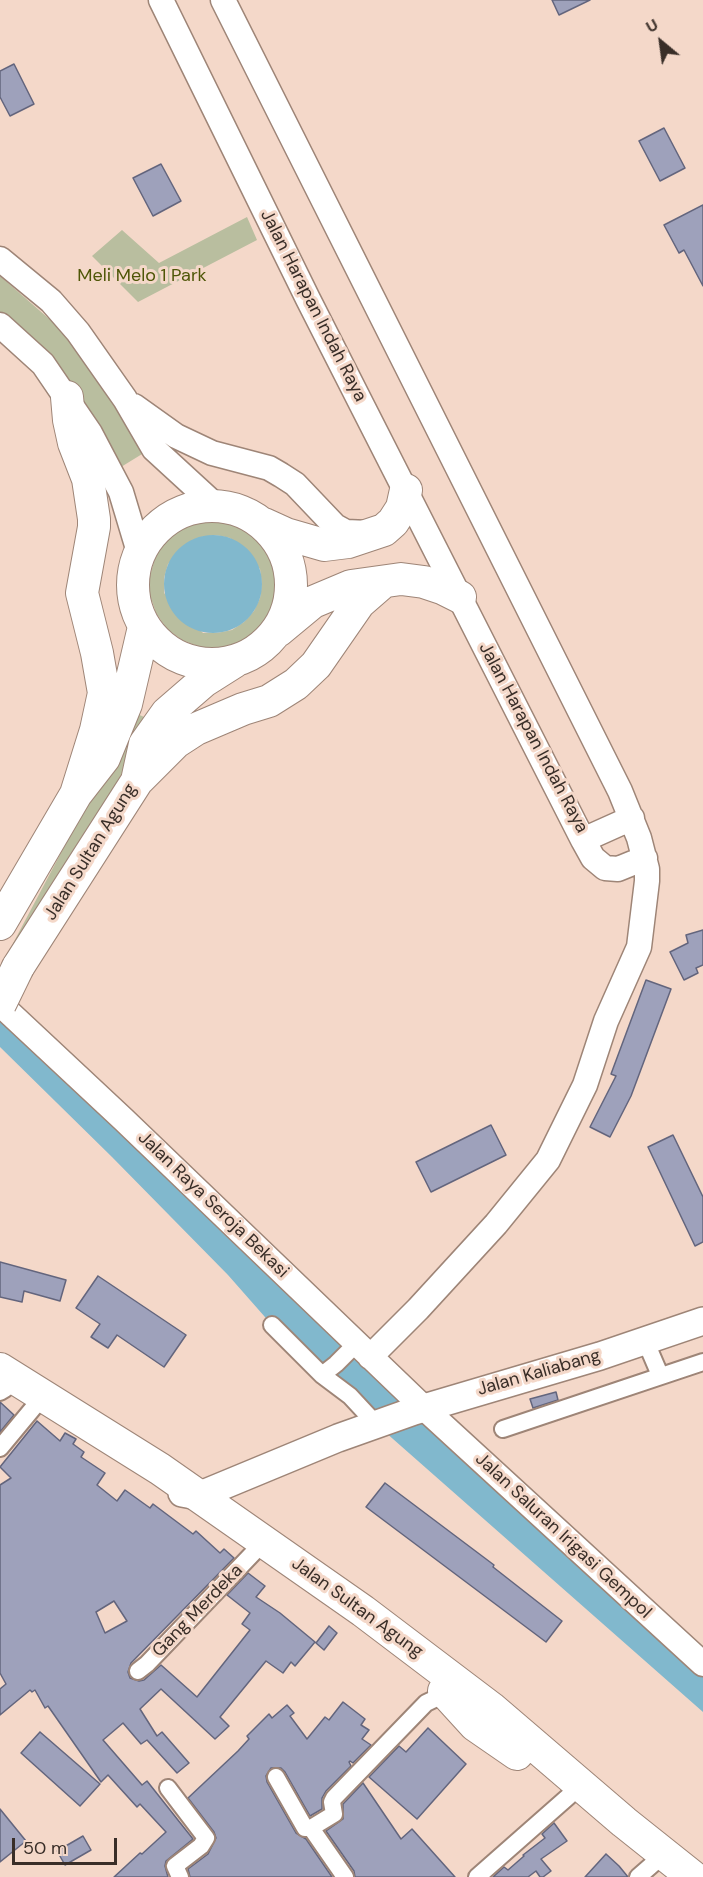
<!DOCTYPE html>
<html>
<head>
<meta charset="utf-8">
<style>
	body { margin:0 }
	#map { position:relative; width:703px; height:1877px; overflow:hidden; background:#f4d8c9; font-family:"DM Sans",sans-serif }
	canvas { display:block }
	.north { position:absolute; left:631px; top:12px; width:60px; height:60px; -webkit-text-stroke:4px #f4d8c9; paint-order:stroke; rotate:331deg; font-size:16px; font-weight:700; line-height:24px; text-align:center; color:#392e28 }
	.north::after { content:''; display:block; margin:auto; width:21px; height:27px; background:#392e28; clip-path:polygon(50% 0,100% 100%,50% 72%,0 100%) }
	.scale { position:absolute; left:12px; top:1838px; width:105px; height:27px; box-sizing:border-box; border:3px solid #392e28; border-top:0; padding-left:8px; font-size:18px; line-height:21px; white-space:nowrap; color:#392e28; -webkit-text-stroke:4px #f4d8c9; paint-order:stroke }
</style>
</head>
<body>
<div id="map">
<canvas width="703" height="1877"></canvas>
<div class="north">U</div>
<div class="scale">50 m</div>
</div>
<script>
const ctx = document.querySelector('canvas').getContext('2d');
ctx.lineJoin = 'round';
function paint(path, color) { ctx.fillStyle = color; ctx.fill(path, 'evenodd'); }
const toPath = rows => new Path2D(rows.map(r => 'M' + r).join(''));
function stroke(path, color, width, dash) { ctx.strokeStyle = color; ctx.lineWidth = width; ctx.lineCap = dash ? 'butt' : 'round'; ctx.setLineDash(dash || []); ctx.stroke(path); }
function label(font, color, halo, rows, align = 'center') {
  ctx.font = font + ' "DM Sans",sans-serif'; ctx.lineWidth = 6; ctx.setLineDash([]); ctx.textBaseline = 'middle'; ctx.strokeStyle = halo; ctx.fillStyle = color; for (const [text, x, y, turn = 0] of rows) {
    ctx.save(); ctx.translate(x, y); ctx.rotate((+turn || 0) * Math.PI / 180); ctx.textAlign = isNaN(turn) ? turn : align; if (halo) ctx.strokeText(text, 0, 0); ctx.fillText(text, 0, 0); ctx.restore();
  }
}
const green = toPath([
	[247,217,257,240,138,302,92,256,122,230,159,263],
	[0,276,63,331,93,368,147,451,121,467,0,314],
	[217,521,235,525,252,534,265,547,274,564,277,583,274,602,266,619,254,633,237,643,219,648,200,647,182,640,167,629,156,613,150,595,150,576,155,558,165,542,180,530,198,523],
	[216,535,230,538,260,569,262,584,260,598,254,611,244,622,232,630,217,633,203,633,164,593,164,578,168,564,201,537],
	[135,713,151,720,5,986,0,968]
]);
const water = toPath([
	'164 584a49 49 0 1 1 98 0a49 49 0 1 1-98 0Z',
	[0,1004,703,1664,703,1712,376,1424,272,1325,228,1275,112,1157,0,1047]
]);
const building = toPath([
	[552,0,590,0,559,15,552,0],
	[14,64,34,104,10,116,0,97,0,71,14,64],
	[664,128,685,168,660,181,639,141,664,128],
	[161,164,181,201,153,216,133,178,161,164],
	[703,205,703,286,684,250,679,253,664,225,703,205],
	[703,930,703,965,696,968,698,973,684,980,670,952,688,943,686,935,703,930],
	[646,980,671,989,631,1096,610,1137,590,1127,616,1076,611,1074,646,980],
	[491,1125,506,1155,431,1192,416,1162,491,1125],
	[673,1135,703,1197,703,1242,695,1246,648,1147,673,1135],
	[0,1262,66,1280,60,1301,24,1291,22,1302,0,1297,0,1262],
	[98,1276,186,1335,164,1367,117,1335,108,1348,91,1337,100,1324,76,1308,98,1276],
	[556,1392,558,1400,533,1408,530,1399,556,1392],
	[0,1402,14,1415,0,1432,0,1402],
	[37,1421,60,1441,65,1433,76,1439,73,1444,84,1452,81,1457,105,1473,97,1485,117,1501,125,1490,150,1508,153,1504,193,1534,196,1531,220,1553,224,1549,234,1558,131,1663,128,1672,130,1678,139,1681,144,1680,161,1665,197,1697,250,1630,242,1624,250,1613,227,1595,248,1573,265,1586,256,1597,280,1613,315,1642,295,1666,291,1662,283,1673,266,1661,220,1717,229,1726,215,1739,161,1689,140,1709,157,1736,162,1732,189,1763,177,1773,147,1740,141,1744,123,1723,103,1740,142,1785,147,1781,193,1839,166,1861,165,1866,168,1877,114,1877,140,1853,142,1854,166,1832,140,1804,137,1807,108,1775,101,1782,48,1706,45,1708,35,1690,32,1692,30,1690,0,1715,0,1689,6,1684,0,1673,0,1485,11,1478,0,1467,37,1421],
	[114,1601,127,1621,105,1633,96,1612,114,1601],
	[385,1483,494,1565,493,1567,562,1621,546,1642,366,1507,385,1483],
	[329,1626,337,1633,324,1650,316,1643,329,1626],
	[343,1702,365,1719,361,1725,369,1730,362,1739,371,1745,353,1763,350,1761,349,1762,351,1766,326,1791,322,1798,322,1809,310,1816,285,1772,281,1768,271,1768,266,1776,267,1782,296,1833,306,1839,332,1877,190,1877,188,1869,208,1854,216,1838,214,1832,188,1798,238,1751,249,1739,247,1736,269,1714,272,1718,287,1705,294,1713,290,1716,307,1739,325,1717,329,1720,343,1702],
	[428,1728,466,1764,417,1819,369,1777,399,1746,406,1752,428,1728],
	[40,1732,100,1784,80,1806,21,1753,40,1732],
	[363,1783,401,1839,412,1829,455,1877,355,1877,354,1871,326,1831,343,1819,343,1804,363,1783],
	[0,1809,26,1841,0,1862,0,1809],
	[554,1823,567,1841,541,1859,551,1871,543,1877,540,1877,536,1871,528,1877,493,1877,504,1867,508,1870,524,1856,523,1855,545,1838,542,1834,554,1823],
	[83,1836,91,1850,65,1865,57,1851,83,1836],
	[606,1854,619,1866,628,1877,585,1877,606,1854]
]);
const street = toPath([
	[272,1325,322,1375,350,1396,376,1424],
	[645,1340,660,1375],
	[322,1375,336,1364,357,1343],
	[0,1392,5,1389],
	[503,1429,703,1362],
	[0,1448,34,1407],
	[138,1671,147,1664,256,1550],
	[276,1777,305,1828,311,1828,334,1814,332,1802,334,1798,426,1703,447,1693],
	[168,1788,206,1838,201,1846,175,1866,180,1877],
	[311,1828,345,1877],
	[477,1877,569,1796],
	[638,1877,654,1863]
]);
const secondary = toPath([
	[161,0,308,299,583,840,593,858,605,868,618,869,645,858],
	[223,0,620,791,639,838,647,869,647,881,639,947,606,1021,585,1085,548,1160,496,1224,418,1309,370,1357],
	[0,259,51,301,78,332,125,399,154,449,215,505],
	[0,325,43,364,90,433,121,492,139,552],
	[134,406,176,436,212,453,269,468,281,475,295,484,335,526,346,532,369,533],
	[583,840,632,818],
	[0,1004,123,1119,424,1408,703,1664]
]);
const primary = toPath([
	[182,1493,198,1496,338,1438,414,1411,600,1356,703,1321]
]);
const highway = toPath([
	[67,397,69,420,74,443,88,479,94,519,94,527,82,593,97,653,104,693,96,730,76,794],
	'133 585a79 79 0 1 1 158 0a79 79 0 1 1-158 0Z',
	[264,524,286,534,324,545,348,542,384,530,393,522,402,508,406,490],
	[278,631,313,602,351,586,401,579,424,582,442,588,460,597],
	[139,779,176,742,196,729,243,709,269,701,296,684,316,665,359,603,382,583],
	[0,924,76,794,104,758,126,704,144,627],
	[18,967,137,781,145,744,167,713,204,681,234,662],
	[0,1369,160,1469,363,1611,491,1708,624,1822,693,1877],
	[444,1691,475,1725,517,1754]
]);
const highwayBridge = toPath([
	[0,1004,18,967]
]);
const parkNames = [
	["Meli Melo 1 Park",142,276]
];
const streetNames = [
	["Jalan Harapan Indah Raya",313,306,63],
	["Jalan Harapan Indah Raya",533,738,62],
	["Jalan Sultan Agung",91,852,-58],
	["Jalan Raya Seroja Bekasi",213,1205,44],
	["Jalan Kaliabang",539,1373,-16],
	["Jalan Saluran Irigasi Gempol",563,1536,43],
	["Jalan Sultan Agung",357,1608,36],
	["Gang Merdeka",198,1611,-46]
];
paint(green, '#b9be9f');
paint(water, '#81b8cd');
paint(building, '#9ea1bb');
stroke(building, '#63657d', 1.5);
stroke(street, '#9e8577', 20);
stroke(secondary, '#9e8577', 27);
stroke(primary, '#9e8577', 30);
stroke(highway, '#9e8577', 34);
stroke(street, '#fff', 16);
stroke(secondary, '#fff', 24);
stroke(primary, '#fff', 27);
stroke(highway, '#fff', 32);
stroke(highwayBridge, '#9e8577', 34, []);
stroke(highwayBridge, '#fff', 32);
label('18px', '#4e5607', '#f4d8c9', parkNames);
label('18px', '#392e28', '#f4d8c9', streetNames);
</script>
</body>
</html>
